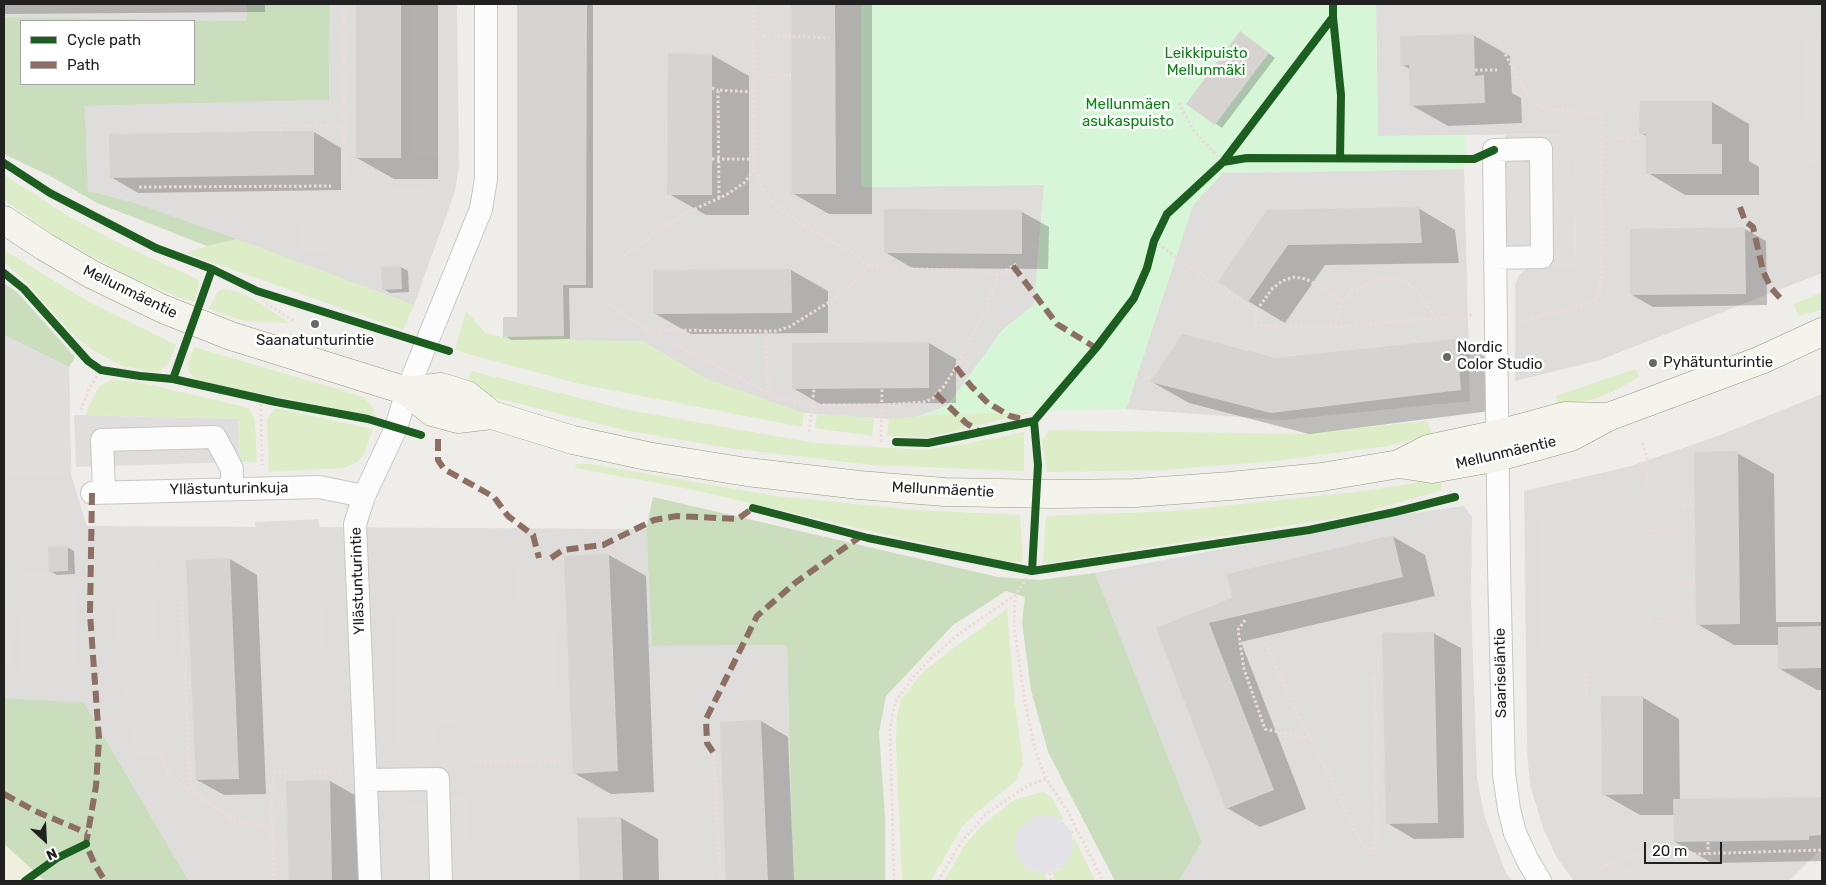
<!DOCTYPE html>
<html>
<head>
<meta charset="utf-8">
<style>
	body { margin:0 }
	#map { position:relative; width:1826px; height:885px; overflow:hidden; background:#efede9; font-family:Rubik,sans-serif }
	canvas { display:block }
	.frame { position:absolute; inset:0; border:5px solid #212121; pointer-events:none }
	.legend { position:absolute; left:20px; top:20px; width:175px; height:65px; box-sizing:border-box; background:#fff; border:1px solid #a6a6a6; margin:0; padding:6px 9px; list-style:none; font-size:15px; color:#212121 }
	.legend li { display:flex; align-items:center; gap:10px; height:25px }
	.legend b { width:25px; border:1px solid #a6a6a6 }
	.north { position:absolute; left:20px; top:815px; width:50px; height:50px; -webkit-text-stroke:4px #fff; paint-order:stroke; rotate:155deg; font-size:14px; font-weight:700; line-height:20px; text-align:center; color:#212121 }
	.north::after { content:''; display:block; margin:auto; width:18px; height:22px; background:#212121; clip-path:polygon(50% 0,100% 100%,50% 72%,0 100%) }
	.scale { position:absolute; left:1644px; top:842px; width:78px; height:22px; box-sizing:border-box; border:2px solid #212121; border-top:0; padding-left:6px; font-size:15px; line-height:18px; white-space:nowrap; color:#212121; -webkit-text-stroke:4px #fff; paint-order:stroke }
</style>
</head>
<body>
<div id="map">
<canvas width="1826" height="885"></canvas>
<div class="frame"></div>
<ul class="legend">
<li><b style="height:6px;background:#1b5e20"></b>Cycle path</li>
<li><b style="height:6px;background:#8d6e63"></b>Path</li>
</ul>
<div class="north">N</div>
<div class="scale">20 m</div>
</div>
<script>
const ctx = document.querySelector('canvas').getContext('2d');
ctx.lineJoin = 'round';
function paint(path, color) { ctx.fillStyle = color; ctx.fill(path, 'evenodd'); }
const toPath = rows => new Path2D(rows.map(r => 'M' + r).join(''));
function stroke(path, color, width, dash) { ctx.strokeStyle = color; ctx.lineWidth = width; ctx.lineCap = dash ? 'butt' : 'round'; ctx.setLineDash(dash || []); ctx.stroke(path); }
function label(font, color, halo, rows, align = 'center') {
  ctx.font = font + ' Rubik,sans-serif'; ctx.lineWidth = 5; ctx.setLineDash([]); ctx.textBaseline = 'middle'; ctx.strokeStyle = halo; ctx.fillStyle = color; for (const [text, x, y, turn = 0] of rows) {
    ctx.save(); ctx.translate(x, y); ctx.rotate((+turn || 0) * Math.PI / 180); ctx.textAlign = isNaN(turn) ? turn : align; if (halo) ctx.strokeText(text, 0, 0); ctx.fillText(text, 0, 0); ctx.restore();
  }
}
const residential = toPath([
	[4,4,247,4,246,21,4,17],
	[330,4,457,4,459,166,455,191,414,305,129,201,88,191,85,106,329,100],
	[517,4,861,4,861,187,1044,185,1034,305,1003,330,947,406,916,417,889,419,817,414,789,411,536,342,517,285],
	[1376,4,1822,4,1822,273,1600,360,1515,381,1515,285,1519,275,1528,268,1576,266,1574,134,1378,136],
	[1464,169,1470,401,1283,420,1126,409,1193,205,1223,173],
	[4,335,69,367,71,475,87,526,646,529,652,646,787,645,793,881,189,881,84,704,4,698],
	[1822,394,1822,848,1789,881,1574,881,1557,858,1543,828,1530,784,1527,752,1524,491,1631,466,1715,437],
	[1464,506,1472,517,1471,596,1477,778,1485,818,1506,873,1512,881,1179,881,1202,842,1095,573,1407,514]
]);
const farmland = toPath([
	[4,844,45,881,4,881]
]);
const grass = toPath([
	[4,175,70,217,121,244,197,279,199,285,194,302,175,296,125,274,55,236,4,200],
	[237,239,414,305,403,330,186,253,207,246],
	[4,250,87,301,176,345,169,362,160,371,150,372,120,365,93,350,71,333,29,285,4,262],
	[222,289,239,292,257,301,290,323,244,321,209,309,217,293],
	[1822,292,1822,310,1798,316,1794,304],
	[466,311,485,333,503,337,564,336,572,340,643,341,705,378,804,413,802,427,580,384,464,353,455,349],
	[194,347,354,394,363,397,372,406,376,416,196,381,189,372,188,364],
	[1635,369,1639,377,1612,392,1591,400,1557,408,1556,396],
	[471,371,628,410,815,443,922,450,965,444,1024,432,1024,471,872,465,728,448,624,430,465,390],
	[112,379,138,382,249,408,255,420,257,462,239,462,238,419,85,415,94,396,100,386],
	[275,408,373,429,364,454,357,462,344,468,269,472,267,420],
	[1033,412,929,437,887,436,889,419,944,414],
	[817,414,874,418,872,436,815,428],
	[1428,421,1431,435,1387,446,1275,461,1162,470,1047,472,1042,440,1049,430,1297,434],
	[576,464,590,464,776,496,916,510,1020,515,1023,562,1001,561,689,489,575,468],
	[1441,479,1442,490,1356,515,1043,564,1046,516,1175,511,1364,491],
	[1007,609,1015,703,1023,764,1015,781,976,813,961,828,931,881,902,881,896,744,897,716,901,700,920,675,939,659],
	[1043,792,1051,797,1063,818,1062,821,1053,816,1043,815,1033,817,1025,822,1019,830,1016,838,1015,848,1018,857,1023,865,1031,871,1045,873,1047,881,944,881,963,848,980,827,1014,800],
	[1073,836,1095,881,1055,881,1052,872,1059,870,1074,846]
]);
const forest = toPath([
	[247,4,330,4,329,100,85,106,88,191,129,201,237,239,207,246,97,203,52,177,4,154,4,17,246,21],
	[194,21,194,84,21,84,21,21],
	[4,283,18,293,75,357,69,367,4,335],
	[653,497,998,577,1039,580,1095,573,1202,842,1179,881,1115,881,1048,752,1031,690,1022,622,1025,597,1006,591,953,625,886,696,879,732,885,817,885,881,793,881,787,645,652,646,646,529],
	[4,698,84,703,189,881,45,881,4,844]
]);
const park = toPath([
	[861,4,1376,4,1378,136,1467,135,1464,169,1223,173,1193,205,1126,409,944,414,916,417,947,406,1003,329,1034,305,1044,185,861,187]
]);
const parking = toPath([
	[412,4,441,4,442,156,413,156],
	[1822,33,1822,164,1806,165,1803,34],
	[1574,134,1576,266,1505,270,1505,135],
	[1605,174,1742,175,1745,227,1746,294,1630,295,1630,229,1605,200],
	[424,188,426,247,300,252,298,193],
	[4,335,69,367,71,475,9,476,4,486],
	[74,415,238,419,239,462,76,467],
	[1578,488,1647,489,1648,568,1578,569,1576,594,1650,594,1651,648,1540,650,1541,513,1578,514],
	[319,519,325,653,261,656,255,522],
	[115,550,158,556,154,573,162,755,135,756,118,656,114,593],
	[455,550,458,725,435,725,435,744,397,745,394,551],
	[551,558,560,745,523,747,515,559],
	[4,562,8,562,12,665,4,666],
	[74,571,77,673,21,675,18,573],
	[439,797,468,797,470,881,407,881,405,805,439,805],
	[1639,865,1656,881,1603,881,1612,872]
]);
const plaza = toPath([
	'1015 844a29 29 0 1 1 58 0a29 29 0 1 1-58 0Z'
]);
const shadow = toPath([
	[4,4,265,4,265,12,4,14],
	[357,4,438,4,438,179,394,179,357,158],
	[518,4,593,4,593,288,569,288,570,339,511,340,505,336,518,318],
	[792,4,872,4,872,214,829,214,792,193],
	[1473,35,1510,56,1512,93,1521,98,1522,123,1448,126,1411,105,1410,69,1402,65],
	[1247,37,1275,58,1222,128,1187,103],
	[712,55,749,76,749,215,706,215,669,194],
	[1712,102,1749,124,1749,161,1759,167,1759,195,1685,195,1648,173,1648,137,1641,133],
	[314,132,341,148,341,190,138,193,111,177],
	[1418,208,1455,230,1459,263,1325,265,1285,323,1248,301,1220,281,1268,211],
	[1022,212,1049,227,1048,269,912,268,885,252],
	[1745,229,1766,241,1767,305,1653,307,1632,295],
	[401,267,408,271,409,292,390,293,383,289,382,268],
	[791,270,828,291,828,333,691,334,654,313,654,271],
	[1457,340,1494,362,1498,410,1309,434,1189,403,1152,382,1276,359],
	[929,343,956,359,956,403,820,404,793,388],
	[1737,453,1774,474,1776,622,1822,622,1822,690,1817,690,1780,669,1779,645,1734,645,1697,624],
	[1392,536,1425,555,1435,596,1241,642,1306,809,1260,827,1227,808,1157,628],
	[67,547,74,551,75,574,57,575,50,571],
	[609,555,646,576,654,792,611,794,574,773],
	[230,559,257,575,266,794,224,795,197,780],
	[1433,633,1461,648,1464,838,1414,839,1387,823],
	[1642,697,1679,719,1680,800,1822,798,1822,861,1712,863,1675,842,1675,815,1640,815,1603,794],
	[761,721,788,737,794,881,727,881,721,723],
	[330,781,367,802,368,881,290,881,288,782],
	[621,818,658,839,659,881,581,881,579,819]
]);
const building = toPath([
	[356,4,401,4,401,158,356,158],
	[517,4,587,4,586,285,563,285,564,336,503,337,503,317,517,317],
	[791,4,835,4,836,194,791,194],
	[1240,31,1269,53,1215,125,1186,104],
	[1474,34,1475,76,1484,75,1485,103,1410,106,1409,65,1401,66,1400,36],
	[668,53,712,54,712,195,667,195],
	[1640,101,1712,101,1712,144,1722,144,1722,174,1646,174,1646,134,1639,134],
	[281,131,314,131,314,175,110,178,109,134],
	[1419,207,1422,243,1288,245,1248,302,1218,282,1267,210],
	[884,209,1022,210,1022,254,884,253],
	[1745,227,1746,294,1630,295,1630,229],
	[401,266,402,289,382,290,381,267],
	[791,269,792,313,653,314,653,270],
	[1182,334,1276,358,1457,339,1461,390,1271,413,1150,382],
	[929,342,929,388,792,389,792,343],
	[1738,451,1740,624,1696,625,1694,452],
	[1393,535,1403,577,1209,623,1274,790,1226,809,1156,628,1232,598,1227,574],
	[68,546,68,571,49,572,48,547],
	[609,554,618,771,573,774,564,556],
	[230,558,239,779,196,780,186,560],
	[1822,626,1822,668,1778,669,1778,627],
	[1434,632,1438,823,1386,824,1382,633],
	[1601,696,1643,696,1643,794,1602,795],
	[761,720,768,881,726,881,720,722],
	[330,780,332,881,289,881,286,781],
	[1822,797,1822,835,1809,836,1809,840,1674,842,1673,799],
	[621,817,623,881,580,881,577,818]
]);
const path = toPath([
	[753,35,829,38],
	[1498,41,1528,96,1534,102,1544,107,1565,111,1595,114,1602,118,1601,278,1599,295,1596,300,1591,303,1520,322],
	[1475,70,1497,70],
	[754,75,791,75],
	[712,88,718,90],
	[1179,103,1194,131,1223,162],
	[281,131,281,125,344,126],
	[1602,139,1646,138],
	[712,159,754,159],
	[754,170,766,194,777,206,792,218,855,255,868,265,882,268,986,271,998,275],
	[344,174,344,4],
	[139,187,331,186],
	[719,198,718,90,754,92],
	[1154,241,1189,267,1256,311,1272,289,1282,281,1294,277,1306,279,1317,285,1342,302],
	[620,259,653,234,688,212,726,195,744,183,754,170,753,4],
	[257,291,268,305,294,321],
	[608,304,648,330,776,397,813,405,882,405,924,402,932,399,944,386,956,367,986,309,998,275,1018,263],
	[1256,311,1254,325,1335,327,1472,315],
	[1335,327,1342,302,1352,291,1382,279,1395,278,1407,283,1419,293,1435,318],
	[649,330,776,331,789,327,834,299,860,276,868,265],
	[766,331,768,393],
	[261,399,262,465],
	[81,410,89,389,101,370],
	[809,432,814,389],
	[881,442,882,388],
	[1643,443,1647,459,1647,489],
	[1678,505,1694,506],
	[1648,531,1678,531],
	[1679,584,1695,584],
	[1015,595,1014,626,1025,702,1035,750,1046,779,1067,810,1103,881],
	[182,602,190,782,193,793],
	[1245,620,1238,630,1244,669,1265,729,1311,739],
	[1651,621,1679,621],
	[1266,643,1290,699,1330,777,1359,840,1372,853,1376,837,1375,677],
	[1585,674,1587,702],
	[713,752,721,881],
	[162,755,168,775,193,793,240,823,272,828,274,881],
	[474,762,561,761],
	[1589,763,1601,763],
	[272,828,271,792,274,773,342,771],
	[1071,833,1077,830],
	[1708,842,1708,853],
	[1601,868,1627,856,1822,850],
	[1050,873,1051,881],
	[894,881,890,728,895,703,911,680,931,658,959,634,1015,595,1032,571],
	[938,881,961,842,986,814,1027,786,1046,779]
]);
const street = toPath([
	[1495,258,1542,257,1541,149,1494,150,1496,327,1499,567,1504,774,1509,809,1515,833,1528,861,1540,881],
	[104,492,102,440,215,437,232,469,232,489],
	[92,493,319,487,364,496],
	[366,780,438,779,441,881],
	[370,881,355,524,364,496,396,428,407,391,481,209,486,179,486,4]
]);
const secondary = toPath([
	[4,220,45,247,91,274,163,309,231,336,407,391,432,412,458,419,492,415],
	[407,391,441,387,467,395,492,415,573,440,647,456,747,472,859,485,944,492,1052,494,1135,493,1230,486,1322,477,1399,464,1428,449,1498,434,1565,416,1608,417],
	[1399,464,1432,469,1498,457,1571,437,1608,417,1761,360,1822,332]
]);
const quiet = toPath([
	[1740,207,1745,221,1753,227,1763,271,1771,288,1782,300],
	[1013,266,1057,324,1096,348],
	[956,367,971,386,988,403,1010,416,1026,420],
	[936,394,966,423,980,432],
	[438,439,438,460,444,469,494,497,508,516,533,535,539,558],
	[92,493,90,614,99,739,96,786,86,844,94,863,105,881],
	[551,558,563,550,603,545,654,520,677,516,738,519,753,508],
	[713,752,707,743,706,719,757,616,795,583,861,536],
	[4,794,35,811,87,833]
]);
const cycleway = toPath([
	[1333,17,1341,95,1340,158],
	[1223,162,1247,158,1474,159,1494,150],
	[4,163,50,193,156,248,212,269,257,291,449,351],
	[4,273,24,289,88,361,101,370,140,376,173,379,276,402,368,419,421,435],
	[173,379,212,269],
	[896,442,928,443,1034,421,1096,348,1134,298,1147,268,1154,241,1167,214,1223,162,1333,17,1333,4],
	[753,508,868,538,1032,571,1309,530,1395,512,1455,497],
	[1032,571,1038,465,1034,421],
	[25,881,57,858,86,844]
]);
const markers = [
	[315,324,5,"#696867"],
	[1447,357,5,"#696867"],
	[1653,363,5,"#696867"]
];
const parkNames = [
	["Leikkipuisto",1206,54],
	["Mellunmäki",1206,71],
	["Mellunmäen",1128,105],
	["asukaspuisto",1128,122]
];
const streetNames = [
	["Mellunmäentie",130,292,26],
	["Mellunmäentie",1506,453,-13],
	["Yllästunturinkuja",229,489,-1],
	["Mellunmäentie",943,490,3],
	["Yllästunturintie",358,581,-92],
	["Saariseläntie",1501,673,-91]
];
const poiNames = [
	["Saanatunturintie",315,341,"center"],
	["Nordic",1457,348],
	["Color Studio",1457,365],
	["Pyhätunturintie",1663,363]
];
paint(residential, '#dedddb');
paint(farmland, '#eeefdc');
paint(grass, '#dcedc7');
paint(forest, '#cadebe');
paint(park, '#d7f5d7');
paint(parking, '#dfdedd');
paint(plaza, '#e4e3e8');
paint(shadow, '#0003');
paint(building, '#d6d3d0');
stroke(street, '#c8c7c5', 24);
stroke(secondary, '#989a7f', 29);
stroke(path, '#ecdcd9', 3, [2.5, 2.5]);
stroke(street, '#fdfcfc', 22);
stroke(secondary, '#f4f4ec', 28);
stroke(quiet, '#8d6e63', 6, [12, 6]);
stroke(cycleway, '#1b5e20', 8);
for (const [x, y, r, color] of markers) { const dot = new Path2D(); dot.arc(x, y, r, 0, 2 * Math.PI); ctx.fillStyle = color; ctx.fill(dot); stroke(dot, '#fff', 2); }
label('15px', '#068711', '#fff', parkNames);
label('15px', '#212121', '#fff', streetNames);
label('15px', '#212121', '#fff', poiNames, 'left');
</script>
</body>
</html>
